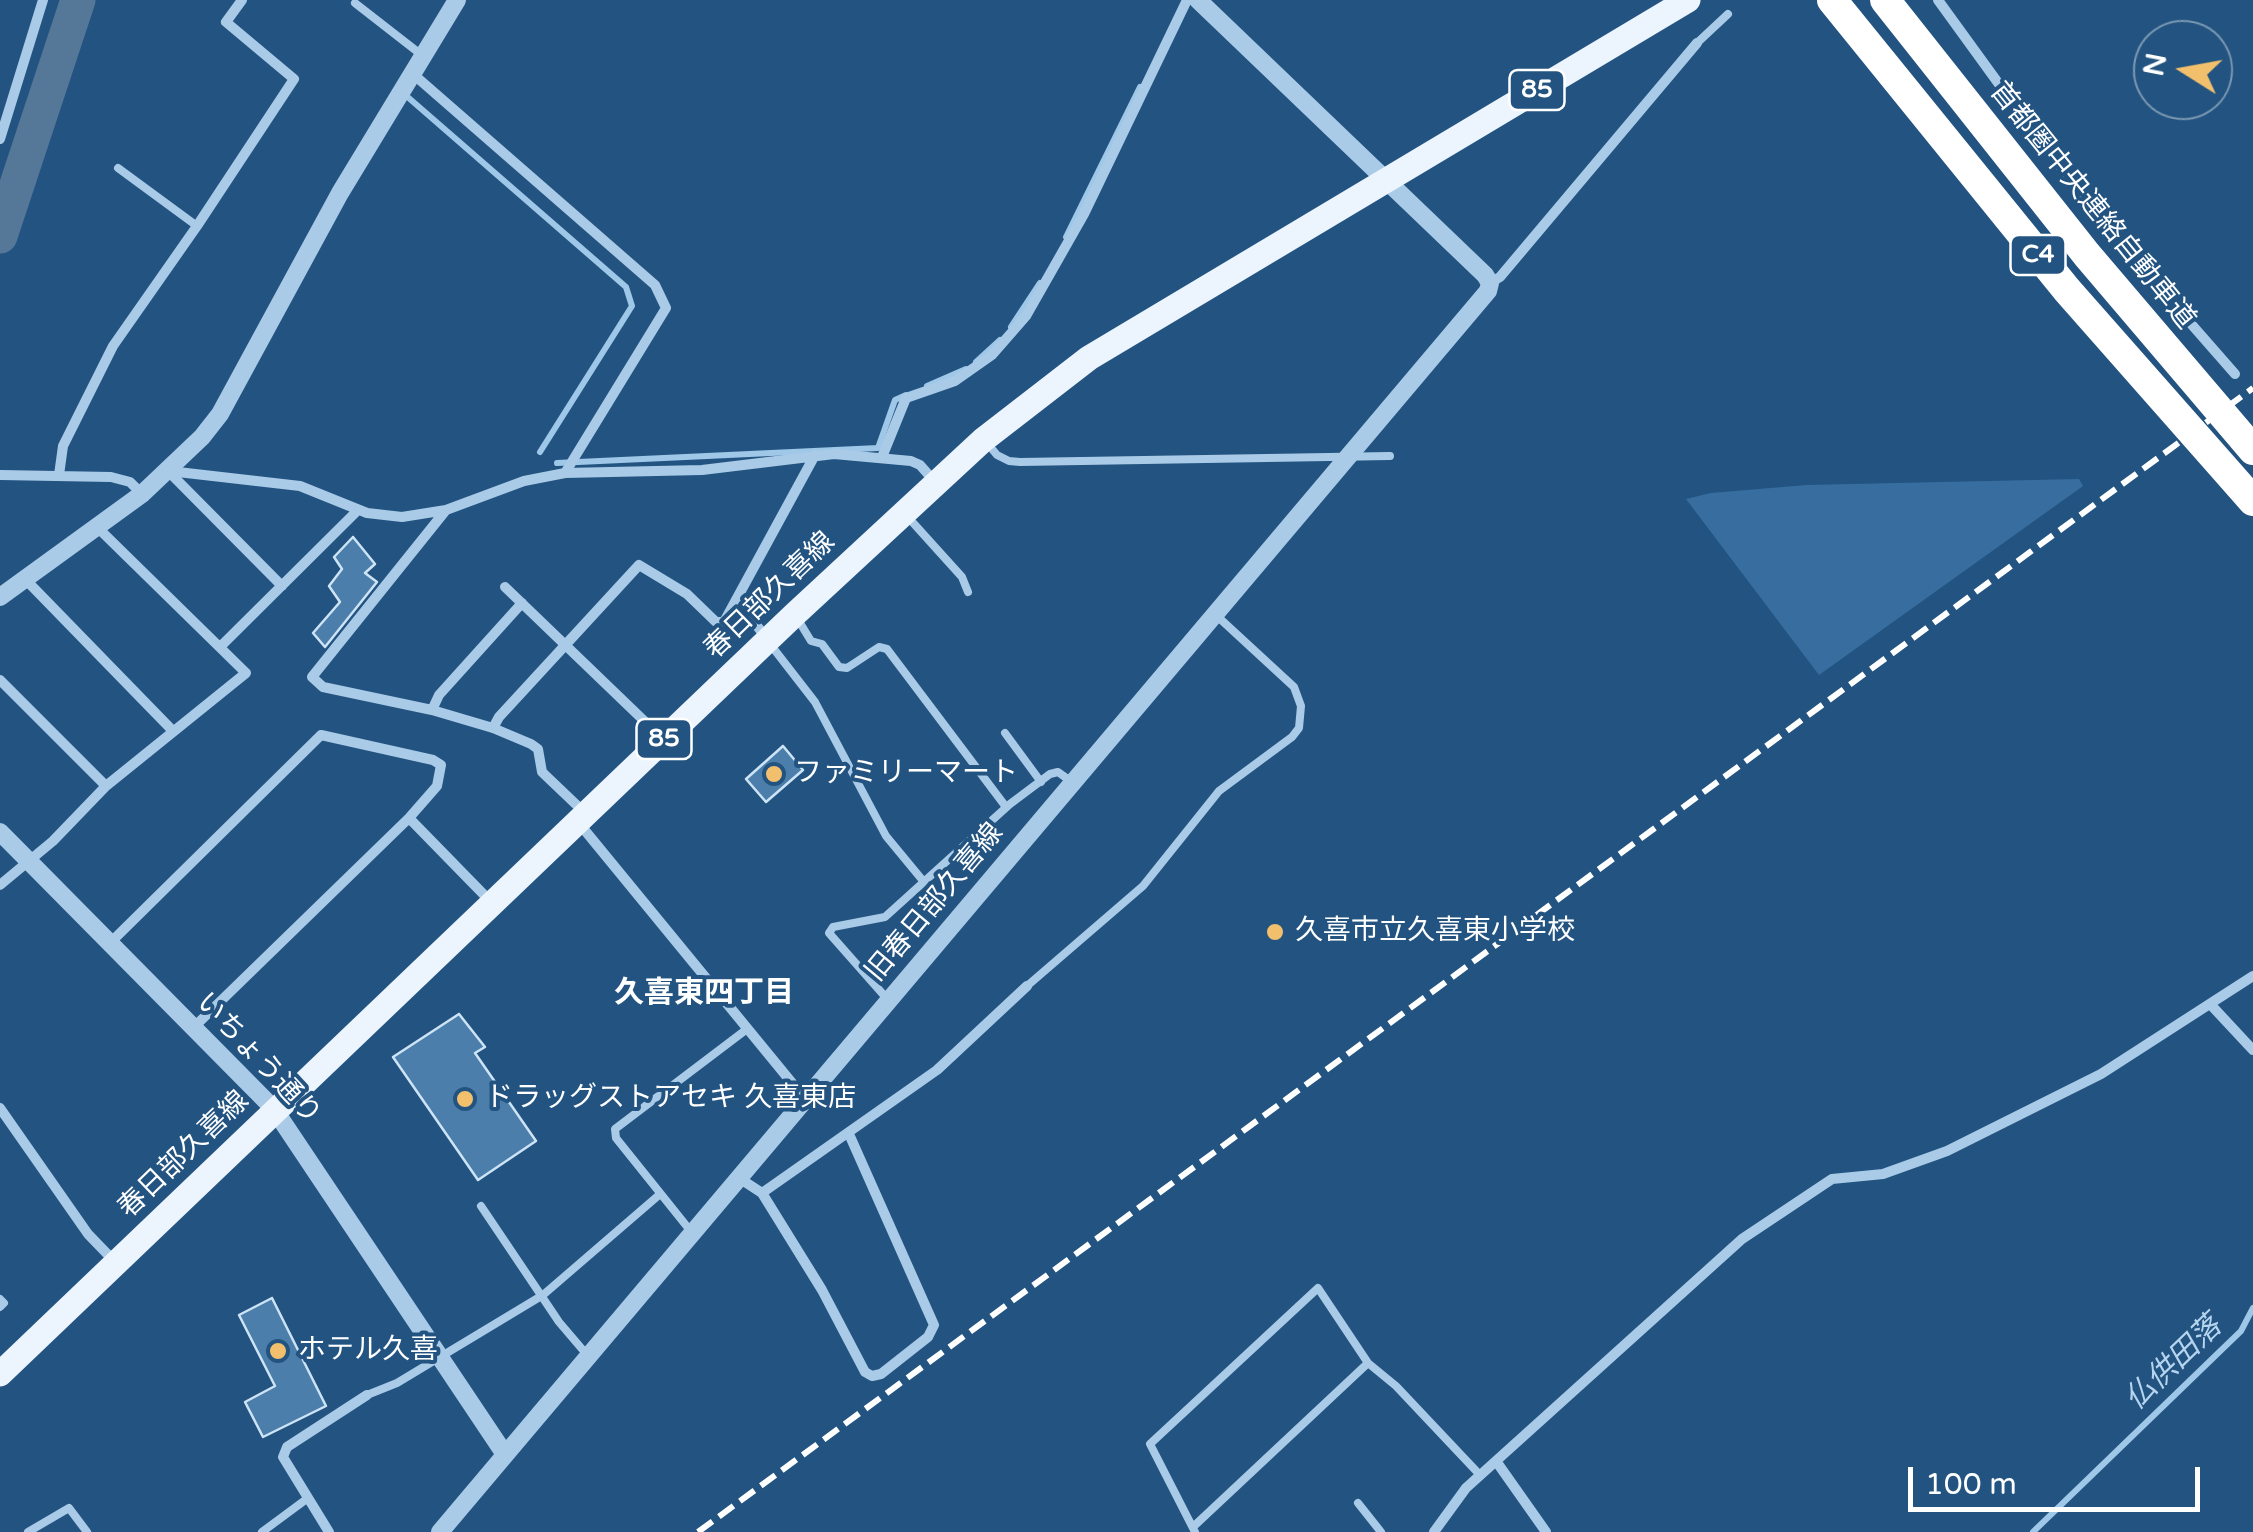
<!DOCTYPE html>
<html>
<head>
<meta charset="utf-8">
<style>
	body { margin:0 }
	#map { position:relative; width:2253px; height:1532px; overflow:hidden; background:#235481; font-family:"Varela Round",sans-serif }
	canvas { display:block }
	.north { position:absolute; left:2133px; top:20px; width:100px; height:100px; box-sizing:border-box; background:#235481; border:2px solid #7b98b3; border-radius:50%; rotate:281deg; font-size:28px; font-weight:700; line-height:40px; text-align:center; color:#fff }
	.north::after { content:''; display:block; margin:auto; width:35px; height:45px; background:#f2c06d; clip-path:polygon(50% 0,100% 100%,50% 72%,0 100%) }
	.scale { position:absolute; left:1908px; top:1467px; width:292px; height:45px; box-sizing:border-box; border:5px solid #fff; border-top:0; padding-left:12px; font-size:30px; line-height:35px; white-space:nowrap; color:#fff; -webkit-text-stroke:8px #235481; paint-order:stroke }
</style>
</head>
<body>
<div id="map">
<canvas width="2253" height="1532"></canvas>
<div class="north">N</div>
<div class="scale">100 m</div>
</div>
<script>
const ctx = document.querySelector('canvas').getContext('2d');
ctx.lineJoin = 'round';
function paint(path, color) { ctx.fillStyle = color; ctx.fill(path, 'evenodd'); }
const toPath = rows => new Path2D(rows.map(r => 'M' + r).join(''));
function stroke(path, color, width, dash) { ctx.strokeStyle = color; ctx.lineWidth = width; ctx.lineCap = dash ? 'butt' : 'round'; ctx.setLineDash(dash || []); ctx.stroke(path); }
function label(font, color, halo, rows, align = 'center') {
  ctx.font = font + ' "Varela Round","Noto Sans JP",sans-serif'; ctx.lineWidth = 8; ctx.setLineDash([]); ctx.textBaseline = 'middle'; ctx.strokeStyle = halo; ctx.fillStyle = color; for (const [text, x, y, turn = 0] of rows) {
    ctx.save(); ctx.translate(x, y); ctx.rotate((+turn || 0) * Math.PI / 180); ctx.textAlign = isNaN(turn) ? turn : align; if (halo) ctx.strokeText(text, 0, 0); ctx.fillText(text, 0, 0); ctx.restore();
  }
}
const green = toPath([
	[2079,479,2083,486,1819,675,1686,499,1711,493,1807,485]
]);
const stream = toPath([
	[403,93,626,287,632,306,540,452],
	[1066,237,1140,87],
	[1011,327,1040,283],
	[976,362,1000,340],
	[927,386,966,369],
	[557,463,878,448,895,400,906,395],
	[2033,1532,2241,1331,2253,1308]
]);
const river = toPath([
	[0,236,78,0]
]);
const building = toPath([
	[353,537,375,564,365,573,377,582,325,647,313,633,340,602,329,586,342,569,334,557,353,537],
	[783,746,803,770,766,802,746,779,783,746],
	[459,1014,485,1047,475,1053,536,1141,478,1180,393,1057,459,1014],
	[272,1298,326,1406,263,1437,245,1402,275,1386,239,1315,272,1298]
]);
const service = toPath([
	[355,3,423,56],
	[1697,43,1728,14],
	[118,168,197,226],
	[987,443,997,455,1009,461,1020,462,1390,456],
	[906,515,962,577,968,592],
	[797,618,811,641,822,644,839,667,847,668,879,647,887,649,1006,807],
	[770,644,815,702,886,836,924,882],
	[1005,733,1041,782],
	[1027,986,1143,886,1219,791,1292,737,1299,728,1301,706,1294,687,1217,616],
	[889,1001,829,933,833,927,885,917,1010,804,1050,774,1058,772,1072,782],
	[481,1206,559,1322,588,1356],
	[693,1234,616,1138,615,1129,747,1029],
	[0,1299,4,1303,0,1307],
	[367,1395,397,1383,543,1295,659,1195],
	[1358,1503,1381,1532],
	[1193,1527,1368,1363],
	[28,1532,69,1508,87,1532],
	[262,1532,308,1498],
	[1195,1532,1150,1444,1318,1288,1368,1363,1396,1386,1480,1475]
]);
const minor = toPath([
	[1938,0,2033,131,2115,237,2235,374],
	[413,74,655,285,666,308,565,473],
	[0,139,43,0],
	[1490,283,1500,277,1697,43],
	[882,457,906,398,955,381,992,355,1026,316,1084,214,1187,0],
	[169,471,300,486,367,513,402,517,446,510,524,481,565,473,702,470,834,454,911,461,920,465,935,482],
	[169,472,282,586],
	[0,475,111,477,130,482,142,494],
	[59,475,63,446,113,346,197,226,294,79,226,22,242,0],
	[446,510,312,677,323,687,432,710,493,728,531,744,538,749,542,772,586,814],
	[25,579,172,730],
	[505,587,663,739],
	[734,607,754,622,767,639],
	[221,646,358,510],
	[0,680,106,786],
	[432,710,439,695,522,603],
	[493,728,499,717,639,565,687,594,716,622,724,622,815,455],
	[409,818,492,903],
	[578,822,806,1100],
	[0,885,53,841,106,786,246,673,98,528],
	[110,943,321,735,433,760,441,765,437,786,409,818,193,1028],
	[2211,1005,2253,1050],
	[0,1108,88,1234,115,1262],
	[739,1178,762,1193,937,1070,1027,986],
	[762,1193,822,1290,865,1372,872,1376,881,1374,928,1337,934,1325,849,1134],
	[1496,1461,1546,1532],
	[329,1532,283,1457,287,1447,367,1395],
	[1434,1532,1466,1488,1742,1239,1832,1179,1883,1174,1947,1151,2101,1074,2253,976]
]);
const tertiary = toPath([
	[0,597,142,494,202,437,220,414,340,193,457,0],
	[0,832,274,1109,504,1453],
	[440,1532,1488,291,1490,283,1485,275,1198,0]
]);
const primary = toPath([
	[0,1374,794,615,983,440,1089,358,1688,0]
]);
const rail = toPath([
	[698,1532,2253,388]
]);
const motorwayBridge = toPath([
	[1832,0,2067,290,2253,501],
	[1885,0,2087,255,2253,450]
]);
const markers = [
	[774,774,10,"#f2c06d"],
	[1275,932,10,"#f2c06d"],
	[465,1099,10,"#f2c06d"],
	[278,1351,10,"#f2c06d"]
];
const shields = [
	[1537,90,55],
	[2038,255,55],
	[664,739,55]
];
const shieldNames = [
	["85",1537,90],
	["C4",2038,255],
	["85",664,739]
];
const streetNames = [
	["首都圏中央連絡自動車道",2092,206,51],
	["春日部久喜線",770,596,-44],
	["旧春日部久喜線",935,903,-50],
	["いちょう通り",258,1059,47],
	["春日部久喜線",184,1155,-44]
];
const poiNames = [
	["ファミリーマート",794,774],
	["久喜市立久喜東小学校",1295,932],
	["ドラッグストアセキ 久喜東店",485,1099],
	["ホテル久喜",298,1351]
];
const neighbourhoodNames = [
	["久喜東四丁目",704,994]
];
const waterNames = [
	["仏供田落",2174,1364,-44]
];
paint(green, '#376e9f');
stroke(stream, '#9ec7e8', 6);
stroke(river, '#557899', 35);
paint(building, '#4b7eaa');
stroke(building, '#cde3f6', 2.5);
stroke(service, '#aacbe7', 8);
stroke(minor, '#aacbe7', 10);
stroke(tertiary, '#aacbe7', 18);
stroke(primary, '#ecf4fd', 25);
stroke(rail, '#fff', 6, [18, 8]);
stroke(motorwayBridge, '#fff', 30);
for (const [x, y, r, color] of markers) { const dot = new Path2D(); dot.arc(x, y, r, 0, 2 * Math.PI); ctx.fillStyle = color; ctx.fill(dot); stroke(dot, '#235481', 4); }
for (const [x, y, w] of shields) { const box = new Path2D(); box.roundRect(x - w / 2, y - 20, w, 40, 8); ctx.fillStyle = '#235481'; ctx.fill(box); stroke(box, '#fff', 2.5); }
label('bold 25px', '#fff', null, shieldNames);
label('28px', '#fff', '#235481', streetNames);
label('28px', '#fff', '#235481', poiNames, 'left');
label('bold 30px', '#fff', '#235481', neighbourhoodNames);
label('italic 30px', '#b5d4ef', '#235481', waterNames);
</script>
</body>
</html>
